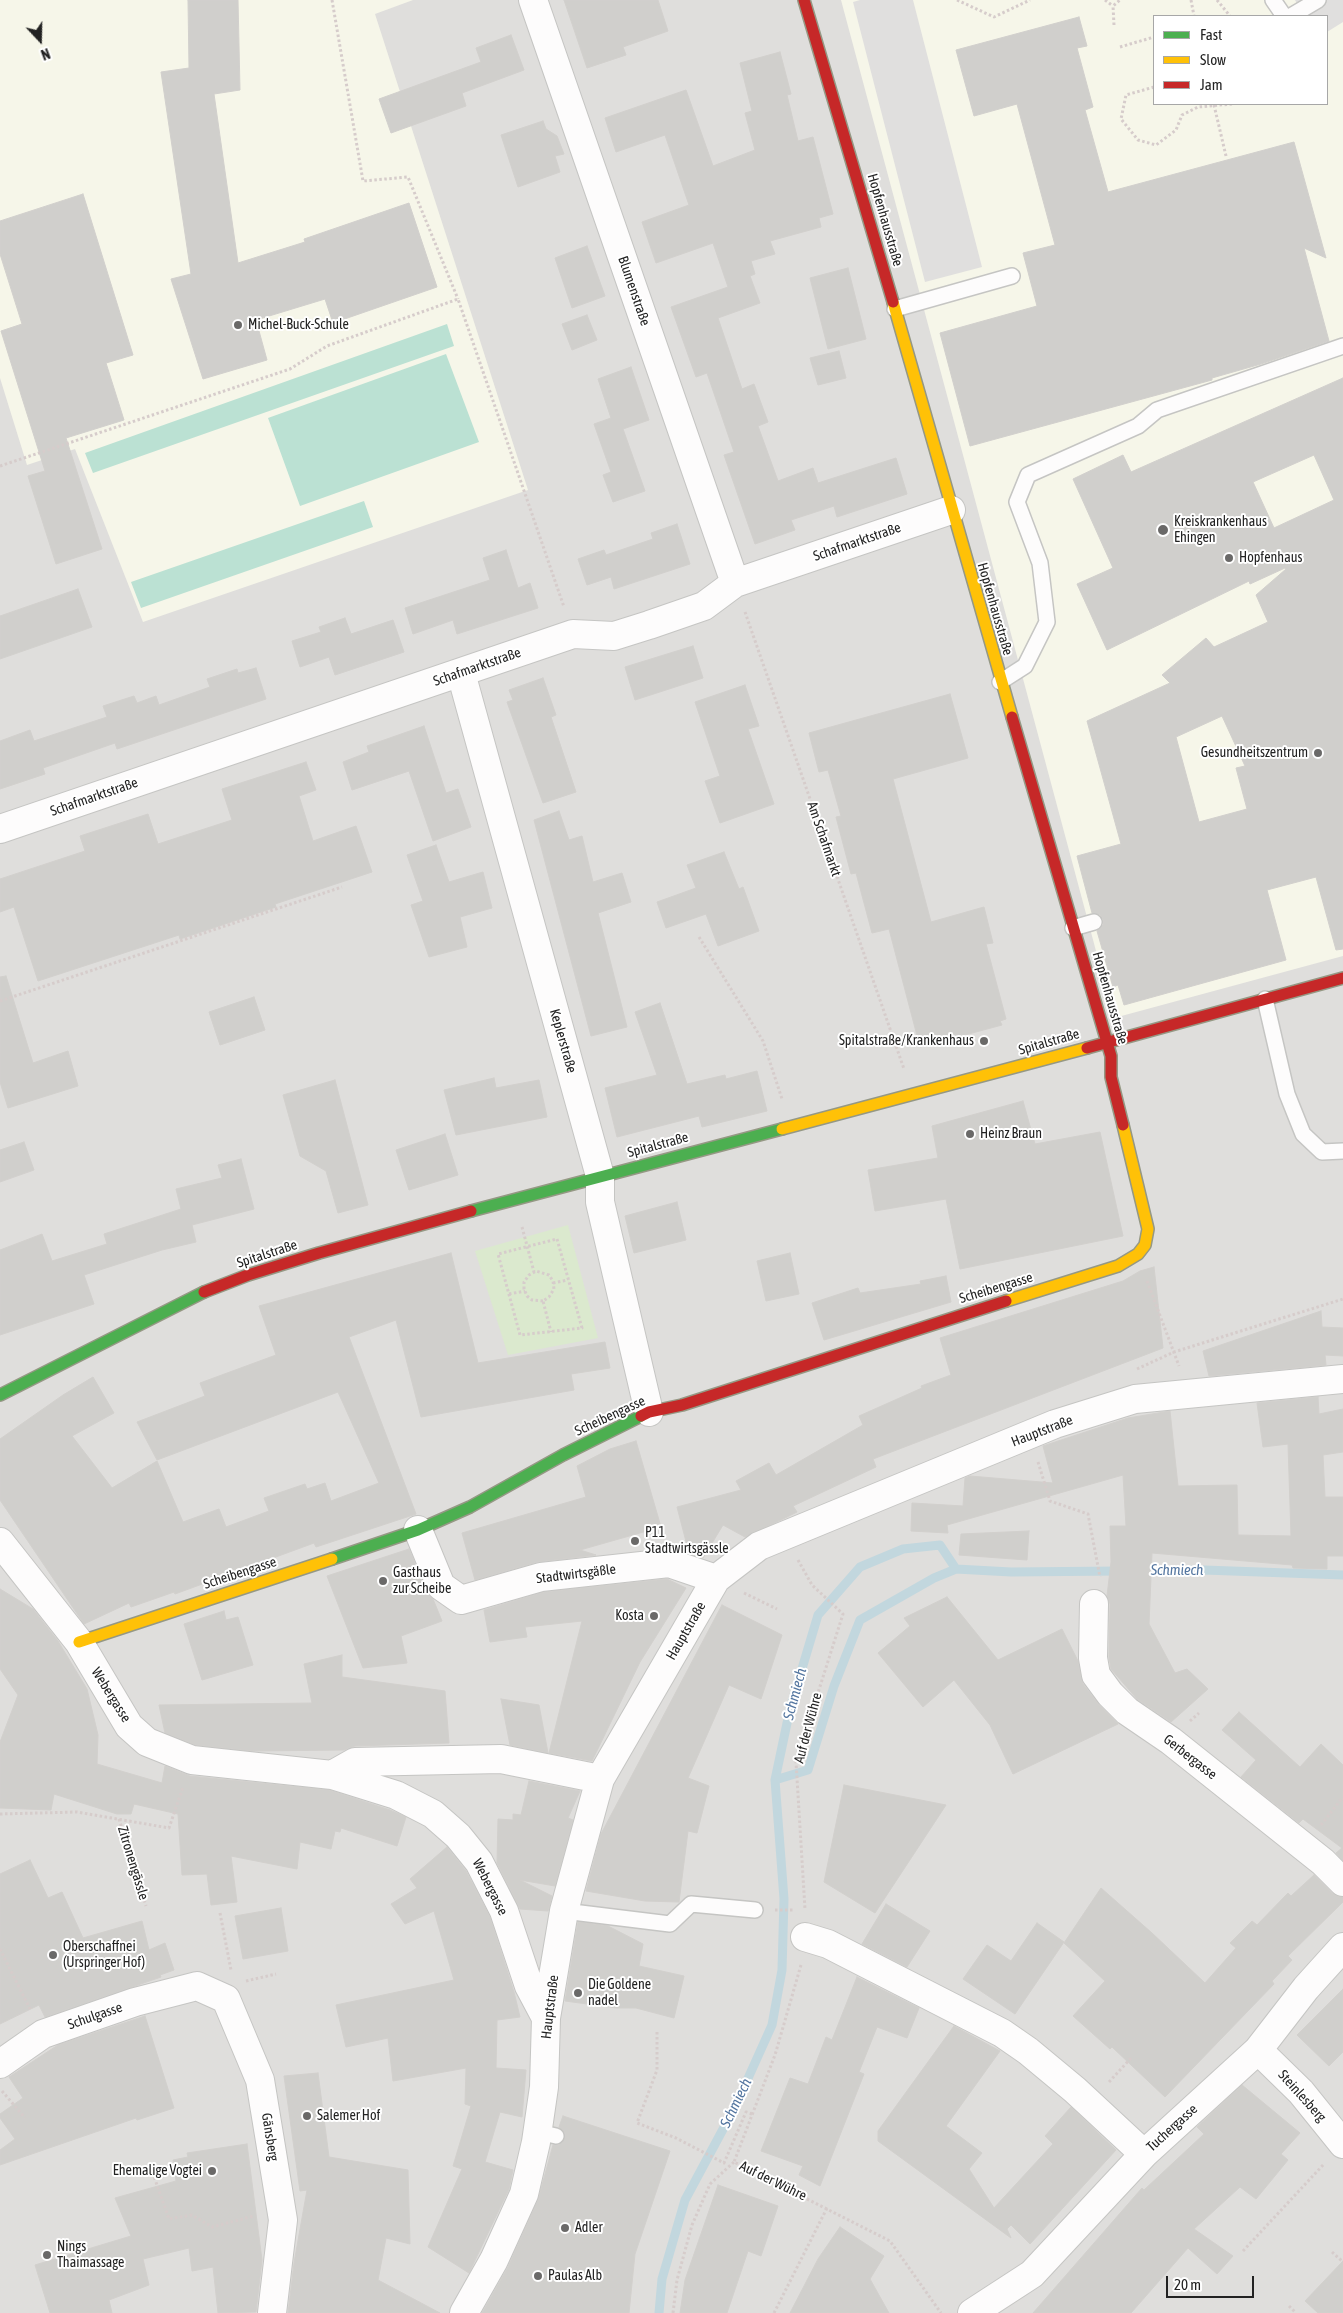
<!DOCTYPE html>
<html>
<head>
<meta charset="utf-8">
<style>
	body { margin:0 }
	#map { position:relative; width:1343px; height:2313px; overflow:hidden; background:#efeeeb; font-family:"Asap Condensed",sans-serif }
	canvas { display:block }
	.legend { position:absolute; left:1153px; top:15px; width:175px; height:90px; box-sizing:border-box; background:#fff; border:1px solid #a7a7a7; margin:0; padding:6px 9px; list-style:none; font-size:15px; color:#222 }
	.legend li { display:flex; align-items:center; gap:10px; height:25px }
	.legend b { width:25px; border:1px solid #a7a7a7 }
	.north { position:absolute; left:15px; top:15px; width:50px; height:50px; -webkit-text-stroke:4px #fff; paint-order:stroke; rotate:159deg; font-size:14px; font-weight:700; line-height:20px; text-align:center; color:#222 }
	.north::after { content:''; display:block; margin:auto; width:18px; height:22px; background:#222; clip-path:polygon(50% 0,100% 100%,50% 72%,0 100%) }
	.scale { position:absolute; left:1166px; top:2276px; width:88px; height:22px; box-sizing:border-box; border:2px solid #222; border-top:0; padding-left:6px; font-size:15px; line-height:18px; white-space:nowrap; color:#222; -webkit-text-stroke:4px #fff; paint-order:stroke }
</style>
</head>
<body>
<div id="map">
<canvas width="1343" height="2313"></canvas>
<ul class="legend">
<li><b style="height:6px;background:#4caf50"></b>Fast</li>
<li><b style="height:6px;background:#ffc107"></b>Slow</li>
<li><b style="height:6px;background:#c62828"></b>Jam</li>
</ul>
<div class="north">N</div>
<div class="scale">20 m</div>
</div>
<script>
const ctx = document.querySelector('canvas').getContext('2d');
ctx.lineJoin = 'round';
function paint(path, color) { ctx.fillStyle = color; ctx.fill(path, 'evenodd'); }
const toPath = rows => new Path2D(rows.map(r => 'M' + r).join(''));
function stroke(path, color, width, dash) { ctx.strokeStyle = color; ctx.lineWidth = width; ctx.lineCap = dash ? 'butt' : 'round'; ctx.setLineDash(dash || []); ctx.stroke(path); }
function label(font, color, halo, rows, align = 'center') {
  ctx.font = font + ' "Asap Condensed",sans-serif'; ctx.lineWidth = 4; ctx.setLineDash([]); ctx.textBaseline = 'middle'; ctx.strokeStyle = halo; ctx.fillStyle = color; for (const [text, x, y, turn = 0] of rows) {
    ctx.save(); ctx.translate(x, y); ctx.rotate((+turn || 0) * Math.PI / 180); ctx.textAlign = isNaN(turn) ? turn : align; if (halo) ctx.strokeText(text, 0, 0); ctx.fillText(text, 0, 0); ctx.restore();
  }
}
const residential = toPath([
	[0,0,1343,0,1343,2313,0,2313],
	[1154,16,1327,16,1327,104,1154,104]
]);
const education = toPath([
	[0,0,413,0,375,14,528,490,143,622,75,449,27,465,0,378],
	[841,0,1343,0,1343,956,1114,1018],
	[1154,16,1327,16,1327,104,1154,104]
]);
const grass = toPath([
	[568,1225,598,1338,508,1355,475,1251]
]);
const pitch = toPath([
	[447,324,454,346,93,473,85,453],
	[446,354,479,442,300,506,268,418],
	[364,501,373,527,141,608,131,582]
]);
const parking = toPath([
	[860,0,913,0,982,267,925,282,853,2],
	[1295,0,1343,0,1343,22,1327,32,1327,16,1304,16]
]);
const stream = toPath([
	[1141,1571,1204,1570,1343,1575],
	[775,1780,808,1770,834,1686,860,1620,934,1578,956,1569],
	[659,2313,662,2279,685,2200,736,2105,772,2025,782,1970,784,1899,775,1780,790,1709,818,1615,860,1567,903,1549,940,1545,956,1569,1011,1572,1120,1571]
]);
const building = toPath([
	[188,0,238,0,240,90,214,94,238,263,305,242,304,239,409,203,437,287,333,323,325,299,256,320,267,360,203,379,171,279,191,274,161,72,189,68,188,0],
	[564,0,658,0,668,31,623,47,626,55,587,68,564,0],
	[1079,17,1087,46,1077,48,1093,107,1085,110,1108,192,1294,142,1326,258,1304,248,1329,341,1261,364,1212,378,1212,380,970,446,940,333,1037,306,1023,253,1055,245,1017,104,974,116,956,50,1079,17],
	[511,35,524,70,462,93,466,106,391,133,379,99,481,62,476,48,511,35],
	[780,52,791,94,787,95,798,141,813,137,833,214,819,218,821,227,770,241,775,254,751,261,755,274,750,276,760,303,718,318,742,389,754,384,768,422,758,426,778,481,813,468,818,483,896,458,907,494,837,517,834,506,791,520,795,530,755,544,724,455,734,452,707,373,696,377,671,307,728,287,713,243,656,263,642,222,689,205,665,135,616,152,605,118,686,90,713,166,755,150,745,113,752,111,740,63,780,52],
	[543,121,546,129,557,136,564,154,555,156,560,172,518,187,501,135,543,121],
	[83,194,133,355,106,363,124,420,66,438,102,549,56,564,28,476,45,471,1,331,22,324,0,254,0,221,83,194],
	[587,246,605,296,572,308,555,258,587,246],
	[848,268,866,339,828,349,810,278,848,268],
	[587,315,597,340,572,350,562,324,587,315],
	[839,351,846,378,818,385,810,358,839,351],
	[631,367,649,420,623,429,645,491,613,502,603,475,611,472,594,424,611,418,598,379,631,367],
	[1343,378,1343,949,1336,950,1316,877,1267,890,1286,960,1124,1005,1118,985,1113,987,1097,931,1103,925,1103,919,1100,915,1092,913,1077,856,1121,844,1087,721,1170,683,1162,675,1206,638,1214,647,1268,622,1256,595,1286,569,1285,568,1250,584,1249,581,1107,650,1077,584,1113,568,1073,479,1123,455,1131,472,1343,378],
	[1314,455,1334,500,1274,528,1253,482,1314,455],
	[1222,716,1245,766,1236,768,1247,809,1199,822,1176,737,1222,716],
	[677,524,690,564,614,589,611,577,587,585,578,559,604,550,606,555,653,539,651,533,677,524],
	[506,550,518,588,530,583,538,608,457,634,453,620,413,634,405,608,490,580,483,558,506,550],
	[78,589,92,627,0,659,0,616,78,589],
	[345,618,351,634,393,620,404,652,335,675,329,657,300,667,292,641,321,632,319,627,345,618],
	[693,646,703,678,635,700,625,667,693,646],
	[256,668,266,699,117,749,115,743,43,768,45,774,0,789,0,741,30,730,34,741,107,717,103,706,134,696,137,703,156,696,159,705,210,687,207,679,237,669,238,673,256,668],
	[543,678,556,715,551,717,576,792,543,803,507,702,513,700,509,690,543,678],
	[745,685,759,726,748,729,774,804,720,823,705,781,720,776,695,702,745,685],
	[950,694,968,758,893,779,931,922,984,907,993,943,986,944,1006,1019,1000,1021,1002,1025,920,1047,889,929,872,933,856,873,851,874,836,817,841,816,828,770,819,772,809,733,950,694],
	[424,726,446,793,458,789,471,827,433,841,409,771,352,790,343,762,369,752,367,746,424,726],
	[306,762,316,790,299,796,313,841,356,826,372,872,275,904,276,907,180,939,179,935,38,981,14,907,0,912,0,879,85,851,80,836,148,814,158,844,232,820,222,789,306,762],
	[559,811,569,840,582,836,593,882,622,873,631,902,598,913,627,1027,591,1036,534,820,559,811],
	[436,845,449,882,483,872,492,908,460,917,467,947,429,957,411,905,423,901,407,855,436,845],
	[724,852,739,889,743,887,759,931,718,946,706,914,666,928,657,902,696,888,687,865,724,852],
	[6,976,33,1063,68,1051,78,1086,8,1108,0,1082,0,977,6,976],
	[254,997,265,1030,220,1045,209,1012,254,997],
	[660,1003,687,1084,725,1075,726,1079,757,1071,767,1111,702,1127,699,1116,617,1137,605,1088,657,1075,635,1012,660,1003],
	[494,1078,496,1088,539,1080,547,1117,456,1135,444,1090,494,1078],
	[335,1080,368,1205,338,1213,326,1171,300,1156,283,1095,335,1080],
	[1023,1101,1035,1144,1100,1132,1123,1236,960,1269,946,1199,875,1211,868,1170,938,1158,932,1126,1023,1101],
	[445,1134,458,1175,409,1190,396,1150,445,1134],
	[24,1142,34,1170,0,1182,0,1150,24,1142],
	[241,1159,254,1209,192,1225,196,1242,162,1250,84,1275,94,1304,0,1335,0,1250,42,1234,52,1261,107,1244,104,1234,181,1209,176,1189,222,1178,218,1165,241,1159],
	[677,1202,686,1240,634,1253,625,1216,677,1202],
	[451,1253,478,1363,605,1342,610,1368,571,1374,574,1390,421,1417,396,1320,349,1337,416,1514,316,1547,314,1543,175,1594,174,1592,131,1607,129,1603,84,1624,0,1500,0,1439,63,1395,93,1377,114,1413,72,1436,112,1488,157,1461,183,1522,219,1509,226,1527,269,1511,264,1498,305,1484,307,1489,325,1483,331,1501,379,1483,338,1392,157,1460,137,1422,205,1396,200,1383,276,1355,259,1306,451,1253],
	[790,1253,799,1294,766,1301,757,1261,790,1253],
	[1154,1267,1163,1348,873,1459,876,1467,793,1506,797,1512,785,1518,745,1537,723,1525,703,1558,689,1553,677,1507,741,1490,736,1481,769,1463,776,1475,863,1425,859,1416,922,1388,921,1386,951,1375,940,1338,1123,1281,1140,1271,1154,1267],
	[946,1276,951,1302,824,1340,812,1303,858,1288,860,1293,921,1284,920,1281,946,1276],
	[1321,1311,1322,1327,1343,1328,1343,1356,1325,1355,1326,1365,1209,1376,1203,1351,1321,1311],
	[1318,1397,1319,1414,1343,1409,1343,1452,1323,1455,1325,1497,1343,1497,1343,1556,1327,1556,1327,1569,1293,1568,1292,1565,1152,1553,1149,1624,1175,1673,1187,1669,1208,1689,1171,1722,1137,1699,1111,1669,1109,1657,1110,1604,1107,1596,1111,1562,1110,1526,1126,1526,1123,1475,947,1525,948,1533,911,1531,912,1503,963,1506,965,1478,970,1476,1053,1483,1043,1446,1128,1418,1170,1411,1178,1486,1237,1485,1238,1535,1291,1536,1288,1444,1263,1447,1257,1403,1318,1397],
	[636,1441,661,1527,580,1550,596,1555,537,1562,475,1580,462,1533,586,1497,577,1466,610,1449,636,1441],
	[1029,1531,1027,1560,959,1555,961,1534,1029,1531],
	[409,1549,427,1592,433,1599,442,1621,401,1636,407,1663,363,1668,327,1576,409,1549],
	[667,1579,686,1588,640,1662,592,1761,549,1753,582,1621,525,1627,527,1637,490,1642,484,1610,544,1592,667,1579],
	[0,1589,33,1609,58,1641,87,1689,98,1735,97,1764,162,1783,165,1766,190,1776,329,1790,390,1810,406,1817,397,1846,341,1828,340,1832,335,1831,331,1849,300,1842,297,1869,231,1856,237,1902,211,1905,207,1874,182,1875,178,1814,134,1804,131,1814,117,1814,54,1794,51,1810,0,1808,0,1742,18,1695,0,1669,0,1589],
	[947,1597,998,1660,1062,1629,1078,1661,1083,1684,1099,1705,1118,1724,1013,1774,990,1725,954,1680,923,1707,878,1653,910,1626,904,1618,947,1597],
	[722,1605,782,1635,761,1699,729,1685,688,1778,709,1786,697,1833,688,1831,679,1902,645,1901,586,1891,601,1834,722,1605],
	[224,1611,226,1620,238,1617,253,1665,202,1680,184,1624,224,1611],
	[342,1655,342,1677,445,1691,449,1743,355,1746,344,1750,251,1751,196,1745,165,1733,159,1705,312,1703,304,1664,342,1655],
	[501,1699,539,1705,548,1753,510,1745,501,1699],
	[1239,1712,1300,1767,1321,1744,1343,1765,1343,1860,1336,1853,1342,1848,1303,1819,1299,1823,1241,1777,1256,1760,1222,1730,1239,1712],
	[529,1781,580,1791,568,1818,573,1820,555,1886,520,1880,552,1896,548,1911,520,1909,497,1863,498,1819,513,1820,513,1814,521,1815,529,1781],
	[844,1785,946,1805,875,1913,824,1882,844,1785],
	[447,1847,466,1871,490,1917,514,1992,520,2017,497,2020,496,2068,526,2070,522,2117,500,2112,485,2162,513,2170,509,2189,469,2273,428,2247,462,2169,453,2166,471,2106,465,2104,466,2068,393,2081,388,2038,346,2047,336,2005,454,1980,434,1911,405,1924,391,1904,417,1888,410,1879,447,1847],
	[30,1860,48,1898,62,1892,83,1938,142,1921,149,1950,165,1943,174,1970,160,1975,161,1977,45,2017,39,2005,0,2024,0,1874,30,1860],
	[1314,1875,1332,1893,1343,1897,1343,1902,1288,1956,1292,1960,1272,1981,1274,1984,1165,2097,1112,2047,1110,2049,1073,2016,1105,1981,1064,1943,1101,1888,1152,1933,1205,1983,1236,1948,1230,1943,1252,1921,1257,1925,1288,1893,1291,1896,1314,1875],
	[886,1904,930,1931,907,1967,862,1944,886,1904],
	[281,1908,288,1951,243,1959,235,1916,281,1908],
	[578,1922,608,1926,643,1944,639,1966,684,1976,674,2018,636,2008,617,2008,565,2001,578,1922],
	[1037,1923,1064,1942,1015,2014,963,1979,987,1945,1011,1961,1037,1923],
	[857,1977,919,2008,907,2038,877,2027,859,2072,864,2074,820,2186,799,2175,803,2166,761,2151,790,2078,808,2084,826,2037,832,2040,857,1977],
	[1343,1989,1343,2052,1329,2066,1297,2035,1343,1989],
	[145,2016,174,2108,137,2120,136,2118,0,2165,0,2150,15,2139,0,2118,0,2114,23,2098,9,2077,58,2045,145,2016],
	[954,2026,1000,2051,946,2126,982,2153,969,2169,994,2208,1053,2144,1045,2136,1071,2107,1116,2150,1030,2244,1011,2225,1007,2229,1011,2238,878,2141,878,2131,954,2026],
	[318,2073,329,2157,408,2170,410,2244,386,2238,378,2280,440,2313,288,2313,294,2263,307,2190,300,2191,284,2076,318,2073],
	[1242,2085,1300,2133,1281,2154,1288,2160,1256,2199,1240,2187,1194,2229,1233,2256,1217,2274,1188,2248,1131,2313,1033,2313,1142,2188,1144,2190,1204,2134,1197,2127,1242,2085],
	[563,2116,670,2151,635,2254,629,2313,482,2313,508,2267,538,2200,553,2145,559,2145,565,2138,565,2133,559,2127,563,2116],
	[247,2144,262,2260,256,2312,218,2313,213,2267,192,2271,189,2248,143,2259,149,2285,109,2300,112,2313,50,2313,35,2265,131,2236,115,2198,176,2181,173,2160,188,2157,187,2153,247,2144],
	[718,2185,778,2206,761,2256,748,2251,727,2313,680,2313,685,2280,718,2185],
	[840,2227,884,2256,870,2279,889,2313,790,2313,818,2259,840,2227],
	[1343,2261,1343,2313,1318,2313,1305,2301,1343,2261]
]);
const path = toPath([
	[332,0,363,181,408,177,458,299],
	[957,0,994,17,1030,0],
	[1105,0,1113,6],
	[1191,0,1194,16],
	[1217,0,1230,16],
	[1114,25,1113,6,1120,0],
	[1120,47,1154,37],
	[1154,87,1126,95,1121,119,1138,140,1156,145,1176,130,1182,115,1198,107,1232,104],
	[1214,105,1226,156],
	[0,466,290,369,327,346,458,299,564,607],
	[745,612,904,1069],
	[699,937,763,1041,782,1099],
	[0,1001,342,887],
	[522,1227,534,1272],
	[557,1239,582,1328,520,1335,498,1254,557,1239],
	[1147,1281,1179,1366],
	[553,1283,568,1280],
	[509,1294,525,1291],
	[543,1301,532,1300,527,1296,524,1289,524,1282,529,1275,536,1271,549,1275,553,1281,554,1289,549,1297,543,1301,551,1332],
	[1137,1369,1174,1352,1343,1299],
	[1038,1462,1050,1501,1088,1514,1100,1577],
	[798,1560,812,1585,843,1614,796,1762,805,1909],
	[744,1593,777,1609],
	[1190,1721,1199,1713],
	[0,1814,77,1812,169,1828,183,1787],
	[119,1819,146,1906],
	[1321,1825,1343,1797],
	[775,1910,794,1910],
	[220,1913,231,1970],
	[0,1949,30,2009],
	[801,1965,775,2055,734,2162,890,2241,941,2313],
	[246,1981,276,1974],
	[657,2032,657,2070,637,2123,676,2138,724,2163,746,2112,752,2114],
	[1109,2082,1132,2057],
	[2,2091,25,2118],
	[151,2168,169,2219,192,2215,212,2227,254,2216],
	[1243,2251,1324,2164],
	[1332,2252,1343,2262],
	[1289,2306,1296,2313],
	[673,2313,677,2280,692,2225,710,2184,734,2162],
	[774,2313,827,2208]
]);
const lane = toPath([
	[1273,0,1284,16],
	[1291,16,1318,0],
	[895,309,1012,276],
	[1000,682,1025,666,1047,622,1040,563,1017,502,1028,475,1138,426,1157,410,1343,346],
	[1073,928,1094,922],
	[1265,999,1287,1094,1303,1134,1322,1152,1343,1151],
	[564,1911,670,1924,691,1904,755,1910],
	[538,2132,556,2136]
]);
const street = toPath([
	[533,0,735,583],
	[461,673,600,1176,600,1202,649,1412],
	[0,829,573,634,614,636,649,625,704,606,735,583,951,510],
	[418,1530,441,1586,461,1600,541,1577,669,1563,716,1579],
	[0,1542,79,1642,129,1726,147,1742,192,1760,332,1775,396,1795,433,1814,458,1836,479,1862,504,1911,529,1986,546,2018],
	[1094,1604,1093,1658,1096,1675,1110,1694,1127,1711,1171,1741,1323,1862,1343,1882],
	[332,1775,355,1762,501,1759,600,1779],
	[805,1937,828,1944,1002,2033,1028,2051,1075,2090,1144,2154],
	[1258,2050,1301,2092,1343,2144],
	[0,2064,43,2034,135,2002,197,1986,226,1999,260,2080,283,2220,272,2313],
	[464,2313,494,2260,524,2194,536,2142,544,2087,546,2018,564,1911,600,1779,716,1579,759,1546,1055,1424,1135,1399,1343,1379],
	[972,2313,1032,2274,1144,2154,1258,2050,1306,1988,1343,1947]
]);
const fast = toPath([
	[471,1211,782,1129],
	[0,1395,204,1292],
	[332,1559,418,1530,470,1507,563,1455,641,1416]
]);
const slow = toPath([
	[893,302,1012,717],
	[782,1129,1087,1048],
	[1006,1301,1118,1266,1138,1254,1145,1245,1148,1229,1123,1125],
	[79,1642,332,1559]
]);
const jam = toPath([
	[804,0,893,302],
	[1012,717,1111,1056,1111,1077,1123,1125],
	[1087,1048,1343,978],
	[204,1292,248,1275,319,1253,471,1211],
	[641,1416,649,1412,682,1405,1006,1301]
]);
const markers = [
	[238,325,5,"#6a6968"],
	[1163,530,6,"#6a6968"],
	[1229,558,5,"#6a6968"],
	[1318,753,5,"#6a6968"],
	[984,1041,5,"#6a6968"],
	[970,1134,5,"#6a6968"],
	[635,1541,5,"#6a6968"],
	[383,1581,5,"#6a6968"],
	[654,1616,5,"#6a6968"],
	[53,1955,5,"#6a6968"],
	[578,1993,5,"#6a6968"],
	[307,2116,5,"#6a6968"],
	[212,2171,5,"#6a6968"],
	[565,2228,5,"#6a6968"],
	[47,2255,5,"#6a6968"],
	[538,2276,5,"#6a6968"]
];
const streetNames = [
	["Hopfenhausstraße",885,220,74],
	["Blumenstraße",634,291,71],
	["Schafmarktstraße",857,542,-19],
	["Hopfenhausstraße",995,609,74],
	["Schafmarktstraße",477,667,-19],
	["Schafmarktstraße",94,797,-19],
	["Am Schafmarkt",824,839,71],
	["Hopfenhausstraße",1110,998,74],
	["Keplerstraße",563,1041,74],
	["Spitalstraße",1049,1042,-16],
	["Spitalstraße",658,1145,-15],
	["Spitalstraße",267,1254,-18],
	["Scheibengasse",996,1288,-17],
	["Scheibengasse",610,1416,-25],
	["Hauptstraße",1042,1431,-21],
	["Scheibengasse",240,1573,-18],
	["Stadtwirtsgäßle",576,1574,-7],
	["Hauptstraße",686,1631,-60],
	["Webergasse",111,1695,58],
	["Auf der Wühre",808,1728,-75],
	["Gerbergasse",1190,1757,38],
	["Zitronengässle",133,1863,73],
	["Webergasse",490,1887,63],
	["Hauptstraße",550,2007,-83],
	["Schulgasse",95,2016,-19],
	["Steinlesberg",1302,2096,48],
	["Tuchergasse",1172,2128,-42],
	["Gänsberg",270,2137,81],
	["Auf der Wühre",773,2181,26]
];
const poiNames = [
	["Michel-Buck-Schule",248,325],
	["Kreiskrankenhaus",1174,522],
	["Ehingen",1174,538],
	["Hopfenhaus",1239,558],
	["Gesundheitszentrum",1308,753,"right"],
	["Spitalstraße/Krankenhaus",974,1041,"right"],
	["Heinz Braun",980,1134],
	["P11",645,1533],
	["Stadtwirtsgässle",645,1549],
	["Gasthaus",393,1573],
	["zur Scheibe",393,1589],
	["Kosta",644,1616,"right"],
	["Oberschaffnei",63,1947],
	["(Urspringer Hof)",63,1963],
	["Die Goldene",588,1985],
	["nadel",588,2001],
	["Salemer Hof",317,2116],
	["Ehemalige Vogtei",202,2171,"right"],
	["Adler",575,2228],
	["Nings",57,2247],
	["Thaimassage",57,2263],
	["Paulas Alb",548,2276]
];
const waterNames = [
	["Schmiech",1177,1570],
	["Schmiech",795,1694,-75],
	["Schmiech",736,2103,-64]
];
paint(residential, '#dfdedc');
paint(education, '#f6f6e9');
paint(grass, '#dbe9ce');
paint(pitch, '#bbe1d3');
paint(parking, '#e0dfde');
stroke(stream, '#c2d7de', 9);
paint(building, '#d0cfcc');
stroke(building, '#d2d0cd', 1);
stroke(lane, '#c5c5c3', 18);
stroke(street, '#c5c5c3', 30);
stroke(fast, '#959884', 14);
stroke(slow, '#959884', 14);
stroke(jam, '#959884', 14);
stroke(path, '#d6cccb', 3, [2.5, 2.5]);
stroke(lane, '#fdfcfc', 15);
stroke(street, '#fdfcfc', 28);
stroke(fast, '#4caf50', 11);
stroke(slow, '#ffc107', 11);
stroke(jam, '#c62828', 11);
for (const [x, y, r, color] of markers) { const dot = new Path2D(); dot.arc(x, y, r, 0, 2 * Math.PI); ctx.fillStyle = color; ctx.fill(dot); stroke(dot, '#fff', 2); }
label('14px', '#222', '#fff', streetNames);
label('14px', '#222', '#fff', poiNames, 'left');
label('italic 15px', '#5476a0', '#fff', waterNames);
</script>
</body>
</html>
